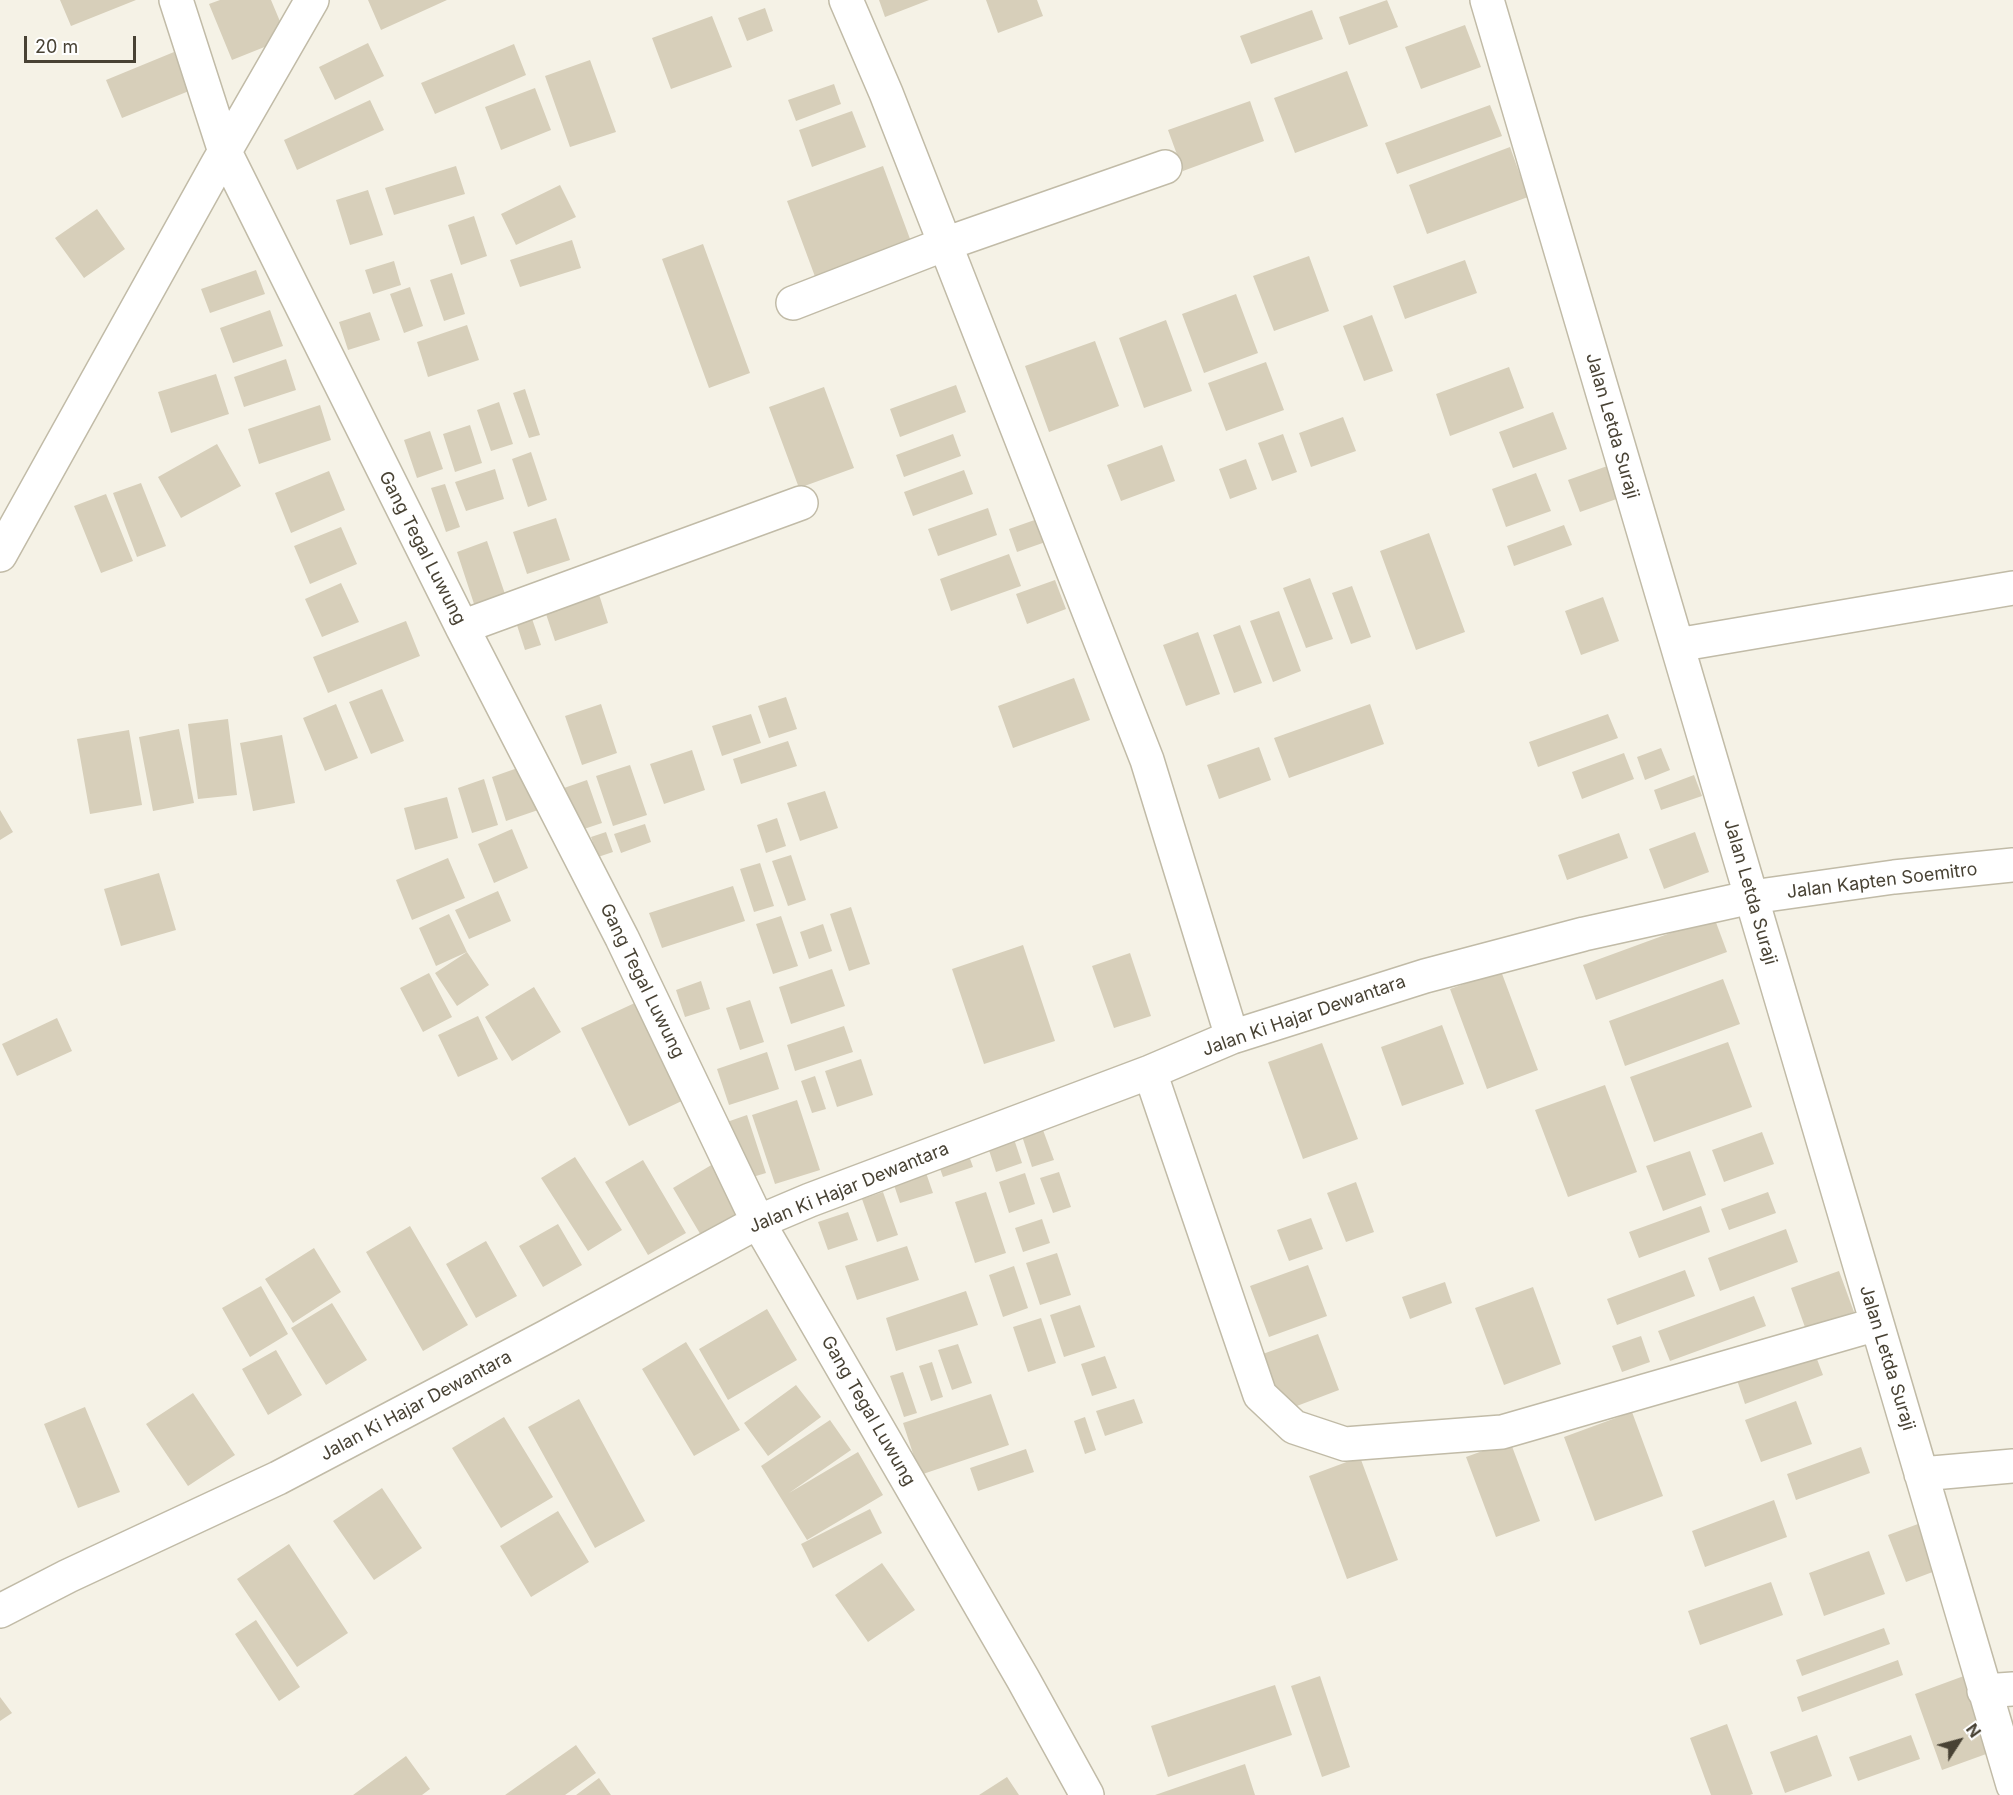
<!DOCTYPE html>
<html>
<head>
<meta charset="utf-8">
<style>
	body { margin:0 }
	#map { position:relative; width:2013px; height:1795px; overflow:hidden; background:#f5f2e6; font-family:Inter,sans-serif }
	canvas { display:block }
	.north { position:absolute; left:1929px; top:1711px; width:60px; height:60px; -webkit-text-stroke:4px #fff; paint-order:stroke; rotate:54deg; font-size:16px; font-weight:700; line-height:24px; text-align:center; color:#484234 }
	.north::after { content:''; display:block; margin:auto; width:21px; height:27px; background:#484234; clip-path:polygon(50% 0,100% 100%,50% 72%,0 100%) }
	.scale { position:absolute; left:24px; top:36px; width:112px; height:27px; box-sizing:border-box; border:3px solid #484234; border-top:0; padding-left:8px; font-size:18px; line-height:21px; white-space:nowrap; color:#484234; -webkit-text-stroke:4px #fff; paint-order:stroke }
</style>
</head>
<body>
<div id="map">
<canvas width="2013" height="1795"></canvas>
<div class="north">N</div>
<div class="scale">20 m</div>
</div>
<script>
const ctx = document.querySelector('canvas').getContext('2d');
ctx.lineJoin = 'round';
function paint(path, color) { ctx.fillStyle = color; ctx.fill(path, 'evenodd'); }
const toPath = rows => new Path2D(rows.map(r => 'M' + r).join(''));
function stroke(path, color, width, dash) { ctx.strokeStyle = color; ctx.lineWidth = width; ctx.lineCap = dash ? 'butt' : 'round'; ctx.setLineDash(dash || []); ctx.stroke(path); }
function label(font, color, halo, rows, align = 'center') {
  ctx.font = font + ' Inter,sans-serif'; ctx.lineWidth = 4.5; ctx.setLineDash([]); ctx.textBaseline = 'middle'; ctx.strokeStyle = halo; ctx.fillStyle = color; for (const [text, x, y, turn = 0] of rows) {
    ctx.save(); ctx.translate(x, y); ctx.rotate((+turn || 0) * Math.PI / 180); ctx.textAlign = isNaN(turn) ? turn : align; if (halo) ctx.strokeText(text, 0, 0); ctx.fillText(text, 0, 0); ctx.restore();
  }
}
const building = toPath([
	[60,0,136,0,71,26],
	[220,0,271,0,287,38,232,60,209,4],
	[368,0,447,0,381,30],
	[879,0,929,0,885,17],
	[986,0,1037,0,1043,16,998,33],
	[1387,0,1398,27,1349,45,1339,17],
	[765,8,773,31,747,41,738,18],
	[1312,10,1323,39,1251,64,1240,36],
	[712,16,732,67,671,89,652,38],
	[1465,25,1481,67,1421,89,1405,47],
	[368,43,384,76,335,100,319,67],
	[514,44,526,75,435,114,421,83],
	[174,52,189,91,122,118,106,80],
	[590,60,616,132,570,147,545,76],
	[1347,71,1368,126,1295,153,1274,98],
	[834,84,841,104,796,121,788,100],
	[535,88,551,130,501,150,485,107],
	[370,100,384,130,297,170,284,140],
	[1250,101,1264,141,1183,171,1168,130],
	[1490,105,1502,136,1397,174,1385,143],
	[852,111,866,147,812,167,799,130],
	[1510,147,1528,197,1427,234,1409,185],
	[456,166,465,194,394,215,385,188],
	[883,166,913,247,817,282,787,201],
	[560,185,576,217,516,245,501,214],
	[368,190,383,235,350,245,336,200],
	[97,209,125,249,84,278,55,238],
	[474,216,487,256,461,265,448,225],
	[572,240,581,268,520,287,510,260],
	[703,244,750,373,709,388,662,259],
	[1309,256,1329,311,1274,331,1253,276],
	[1465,260,1477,293,1405,319,1393,286],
	[394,261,401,285,373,294,365,270],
	[256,270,265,294,210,313,201,289],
	[452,273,465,314,444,321,430,280],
	[410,287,423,326,404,333,390,294],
	[1236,294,1258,353,1204,373,1182,314],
	[270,310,283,346,233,363,220,328],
	[370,312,380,340,348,350,339,322],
	[1372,315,1393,371,1364,381,1343,326],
	[1166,320,1192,391,1144,408,1119,338],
	[467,325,479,360,428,377,417,342],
	[1095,341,1119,406,1049,432,1025,366],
	[286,359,296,390,244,407,234,377],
	[1266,362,1284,410,1226,431,1208,383],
	[1509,367,1524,408,1450,436,1436,394],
	[216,374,229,414,171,433,158,392],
	[956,385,966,412,900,437,890,409],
	[824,387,854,468,799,488,769,407],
	[525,389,540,435,529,438,513,393],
	[499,402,513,444,491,451,477,410],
	[320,405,331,440,259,464,248,429],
	[1553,412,1567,449,1513,468,1499,432],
	[1343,417,1356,451,1311,467,1299,433],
	[470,425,482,463,455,472,443,434],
	[430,431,443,469,417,478,404,440],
	[953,434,961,456,904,477,896,455],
	[1283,434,1297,472,1272,481,1258,443],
	[217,444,241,486,181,518,158,477],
	[1162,445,1175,481,1121,501,1107,465],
	[531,452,547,500,528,507,512,459],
	[1246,459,1257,489,1230,499,1219,469],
	[1613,464,1625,496,1580,512,1568,480],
	[495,469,504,499,466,511,455,482],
	[964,470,973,494,913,516,904,492],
	[329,471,345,510,291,533,275,493],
	[1536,473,1551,511,1506,527,1492,489],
	[141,483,166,546,137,557,113,493],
	[445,484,460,527,446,532,431,488],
	[106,494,133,561,101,573,74,506],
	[988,508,997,535,938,556,928,529],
	[1046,516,1054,539,1017,552,1009,529],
	[556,518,570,560,527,574,513,532],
	[1564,525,1572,545,1514,566,1507,546],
	[341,527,357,564,310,584,294,546],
	[1429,533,1465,632,1416,650,1380,551],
	[487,541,506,597,475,607,457,552],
	[1009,554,1021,586,951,611,940,579],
	[1310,578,1333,639,1306,648,1283,588],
	[1055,580,1066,609,1027,624,1016,594],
	[341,583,359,622,322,637,305,599],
	[1352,586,1371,637,1351,644,1332,593],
	[597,588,608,623,555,641,543,605],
	[1603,597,1619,641,1581,655,1565,611],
	[529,610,541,645,525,650,514,616],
	[1279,611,1301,671,1273,682,1250,621],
	[406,621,420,656,328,693,313,657],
	[1240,625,1262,683,1234,693,1213,635],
	[1198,632,1220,694,1186,706,1163,645],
	[1074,678,1090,720,1013,748,998,706],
	[382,689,404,741,371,754,349,702],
	[786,697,797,729,769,738,758,706],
	[336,704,358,758,325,771,303,718],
	[601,704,617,753,582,765,565,716],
	[1370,704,1384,744,1289,778,1274,738],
	[751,714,761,743,722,756,712,726],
	[1608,714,1618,738,1538,767,1529,742],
	[228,719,237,795,198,799,188,724],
	[179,729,194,803,153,811,139,737],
	[129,730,142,805,90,814,77,739],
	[282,735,295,803,253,811,240,743],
	[788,741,797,766,741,784,733,759],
	[1259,747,1271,780,1219,799,1207,765],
	[1661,748,1670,770,1645,780,1637,757],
	[692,750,705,790,664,804,650,764],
	[1624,753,1634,779,1582,799,1572,772],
	[529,764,544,808,506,821,492,777],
	[630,765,647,815,613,826,596,776],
	[1694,775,1702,796,1661,810,1654,790],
	[484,779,498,825,472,833,458,788],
	[587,780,602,823,578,831,564,788],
	[825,791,838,828,800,841,787,803],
	[447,797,458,838,415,850,404,808],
	[0,810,13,832,0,840],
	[777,818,786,846,766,853,757,825],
	[645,824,651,842,621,853,614,834],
	[512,829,528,868,494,883,478,844],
	[606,832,613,852,598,857,591,837],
	[1695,832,1709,872,1664,889,1649,849],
	[1619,833,1628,858,1567,880,1558,855],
	[791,855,806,900,788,906,772,861],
	[448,858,465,898,412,920,396,880],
	[760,863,774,906,754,912,740,869],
	[159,873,176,930,121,946,104,889],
	[733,886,745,921,662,948,649,913],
	[498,891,511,921,469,939,455,910],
	[851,907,870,964,849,971,830,914],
	[449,914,467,952,436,966,419,928],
	[781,916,798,966,773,974,756,924],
	[1714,917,1727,952,1596,1000,1583,965],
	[823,924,832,951,809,959,800,932],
	[1023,945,1055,1041,984,1064,952,969],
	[467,952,489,985,457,1006,435,973],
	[1130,953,1151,1016,1114,1028,1092,966],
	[832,969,845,1006,791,1024,779,987],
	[1501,971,1538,1070,1487,1089,1450,989],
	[429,973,452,1017,423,1032,400,988],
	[1723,979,1740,1024,1625,1066,1609,1021],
	[701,981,710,1009,685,1017,676,990],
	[534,987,561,1032,512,1061,485,1017],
	[750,1000,764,1042,740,1050,726,1008],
	[639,1001,686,1099,629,1126,581,1028],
	[478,1016,498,1059,458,1077,438,1035],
	[57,1018,72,1051,17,1076,2,1044],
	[1442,1025,1464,1084,1402,1106,1381,1047],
	[844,1026,853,1052,795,1071,787,1045],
	[1728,1042,1752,1107,1654,1142,1630,1077],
	[1322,1043,1358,1139,1303,1159,1268,1062],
	[767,1052,779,1089,729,1105,717,1069],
	[861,1059,873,1095,837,1107,825,1071],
	[815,1076,826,1109,812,1113,801,1081],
	[1605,1085,1637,1172,1568,1197,1535,1110],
	[797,1100,820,1170,775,1184,752,1115],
	[747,1115,766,1173,746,1179,727,1122],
	[1043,1130,1054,1160,1032,1167,1022,1136],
	[1762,1132,1774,1164,1724,1182,1712,1150],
	[1013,1136,1022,1163,996,1172,987,1144],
	[1690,1151,1706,1195,1663,1211,1646,1166],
	[968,1153,973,1167,943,1177,938,1163],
	[575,1157,622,1230,588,1251,541,1178],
	[643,1160,686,1233,648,1255,605,1182],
	[713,1164,742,1212,702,1237,673,1188],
	[924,1167,933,1193,900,1203,892,1179],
	[1059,1172,1071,1207,1053,1213,1040,1178],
	[1025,1173,1035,1204,1009,1213,999,1182],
	[1356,1182,1374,1232,1346,1242,1327,1193],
	[883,1192,898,1235,877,1242,862,1199],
	[986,1192,1006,1253,975,1263,955,1202],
	[1768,1192,1776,1213,1729,1230,1721,1209],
	[1701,1206,1710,1232,1639,1258,1629,1232],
	[848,1212,858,1240,828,1250,818,1222],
	[1311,1218,1323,1249,1289,1261,1277,1230],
	[1042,1219,1050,1243,1023,1252,1015,1228],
	[558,1224,582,1265,543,1287,519,1246],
	[410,1226,468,1325,423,1351,366,1252],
	[1786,1229,1798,1262,1720,1291,1708,1258],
	[486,1241,517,1296,476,1318,446,1264],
	[907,1246,919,1280,857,1300,845,1266],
	[314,1248,341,1292,293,1323,265,1279],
	[1057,1253,1071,1295,1040,1305,1026,1263],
	[1308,1265,1327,1316,1269,1337,1250,1286],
	[1014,1266,1028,1308,1003,1317,989,1275],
	[1685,1270,1695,1296,1617,1325,1607,1299],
	[1839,1271,1854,1312,1806,1330,1791,1288],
	[1445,1282,1452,1303,1410,1319,1402,1297],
	[261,1286,288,1334,250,1357,222,1308],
	[1533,1287,1561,1364,1504,1385,1475,1308],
	[966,1291,978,1325,896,1351,886,1318],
	[1754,1296,1766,1326,1670,1361,1658,1331],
	[332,1303,367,1360,326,1385,291,1328],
	[1080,1305,1095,1347,1064,1357,1050,1315],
	[767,1309,797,1360,728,1400,699,1349],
	[1041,1318,1056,1363,1028,1372,1013,1327],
	[1318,1334,1339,1390,1281,1412,1260,1355],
	[1641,1336,1650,1362,1622,1372,1612,1346],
	[686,1342,740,1430,694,1456,642,1369],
	[958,1344,972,1383,952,1390,938,1350],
	[1812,1346,1823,1375,1745,1404,1735,1374],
	[276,1350,302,1395,268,1415,242,1369],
	[1105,1356,1117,1388,1092,1396,1081,1364],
	[932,1362,943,1397,931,1401,919,1366],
	[903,1372,917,1413,904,1417,890,1376],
	[796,1385,821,1417,768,1456,744,1423],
	[193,1393,235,1455,188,1486,146,1424],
	[991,1394,1009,1445,920,1475,903,1423],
	[579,1399,645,1521,595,1548,528,1427],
	[1134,1399,1143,1423,1105,1436,1096,1411],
	[1796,1401,1812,1444,1761,1462,1745,1420],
	[85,1407,120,1492,78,1508,44,1424],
	[1632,1412,1663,1496,1595,1521,1564,1437],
	[504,1417,553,1497,501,1528,452,1448],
	[1085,1417,1096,1450,1085,1454,1074,1421],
	[830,1420,851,1450,789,1493,858,1452,883,1495,807,1540,761,1466],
	[1510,1441,1540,1521,1496,1537,1466,1457],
	[1861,1447,1870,1473,1796,1500,1787,1474],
	[1026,1449,1034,1472,978,1491,970,1468],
	[1360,1457,1398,1560,1347,1579,1309,1476],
	[382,1488,422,1548,374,1580,333,1521],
	[1774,1500,1787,1537,1705,1567,1692,1531],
	[870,1509,882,1533,813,1568,801,1544],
	[558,1511,589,1562,531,1597,500,1546],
	[1929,1520,1946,1567,1906,1582,1888,1535],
	[289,1544,348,1633,297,1667,237,1579],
	[1869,1551,1885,1594,1824,1616,1809,1573],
	[882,1563,915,1610,868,1642,835,1595],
	[1771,1582,1783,1615,1700,1645,1688,1611],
	[256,1620,300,1687,279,1701,235,1634],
	[1884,1628,1890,1644,1802,1676,1796,1660],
	[1898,1660,1903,1675,1802,1712,1797,1697],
	[1972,1673,2000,1749,1942,1770,1915,1694],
	[1320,1676,1350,1767,1322,1777,1291,1686],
	[1275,1685,1292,1735,1168,1777,1151,1726],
	[0,1697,12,1713,0,1721],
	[1727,1724,1753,1794,1750,1795,1711,1795,1690,1738],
	[1817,1735,1832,1776,1785,1793,1770,1752],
	[1911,1735,1920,1759,1858,1781,1849,1757],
	[576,1745,596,1773,565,1795,505,1795],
	[406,1756,430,1789,422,1795,353,1795],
	[1245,1764,1255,1795,1155,1795],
	[1007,1777,1019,1795,979,1795],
	[599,1778,611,1795,576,1795]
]);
const minor = toPath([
	[176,0,225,152,462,627,622,938,758,1222,1023,1679,1087,1795],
	[846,0,886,93,1147,760,1232,1037],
	[1487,0,2013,1785],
	[793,303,945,244,1165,167],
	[0,555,217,165,312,0],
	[462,627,801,503],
	[1677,645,2013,588],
	[1150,1072,1260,1395,1294,1427,1345,1444,1502,1432,1877,1324],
	[1921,1474,2013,1466],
	[0,1611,68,1576,278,1478,546,1337,758,1222,810,1200,1150,1072,1232,1037,1425,976,1584,934,1752,897,1894,877,2013,865],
	[1984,1691,2013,1689]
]);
const streetNames = [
	["Jalan Letda Suraji",1612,426,74],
	["Gang Tegal Luwung",422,548,63],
	["Jalan Kapten Soemitro",1882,881,-7],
	["Jalan Letda Suraji",1750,892,74],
	["Gang Tegal Luwung",642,981,64],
	["Jalan Ki Hajar Dewantara",1304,1016,-19],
	["Jalan Ki Hajar Dewantara",849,1188,-22],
	["Jalan Letda Suraji",1887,1358,73],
	["Jalan Ki Hajar Dewantara",416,1406,-28],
	["Gang Tegal Luwung",868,1411,60]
];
paint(building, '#d7cfba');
stroke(minor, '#c1bba7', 36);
stroke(minor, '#fff', 33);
label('18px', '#484234', '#fff', streetNames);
</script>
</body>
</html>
